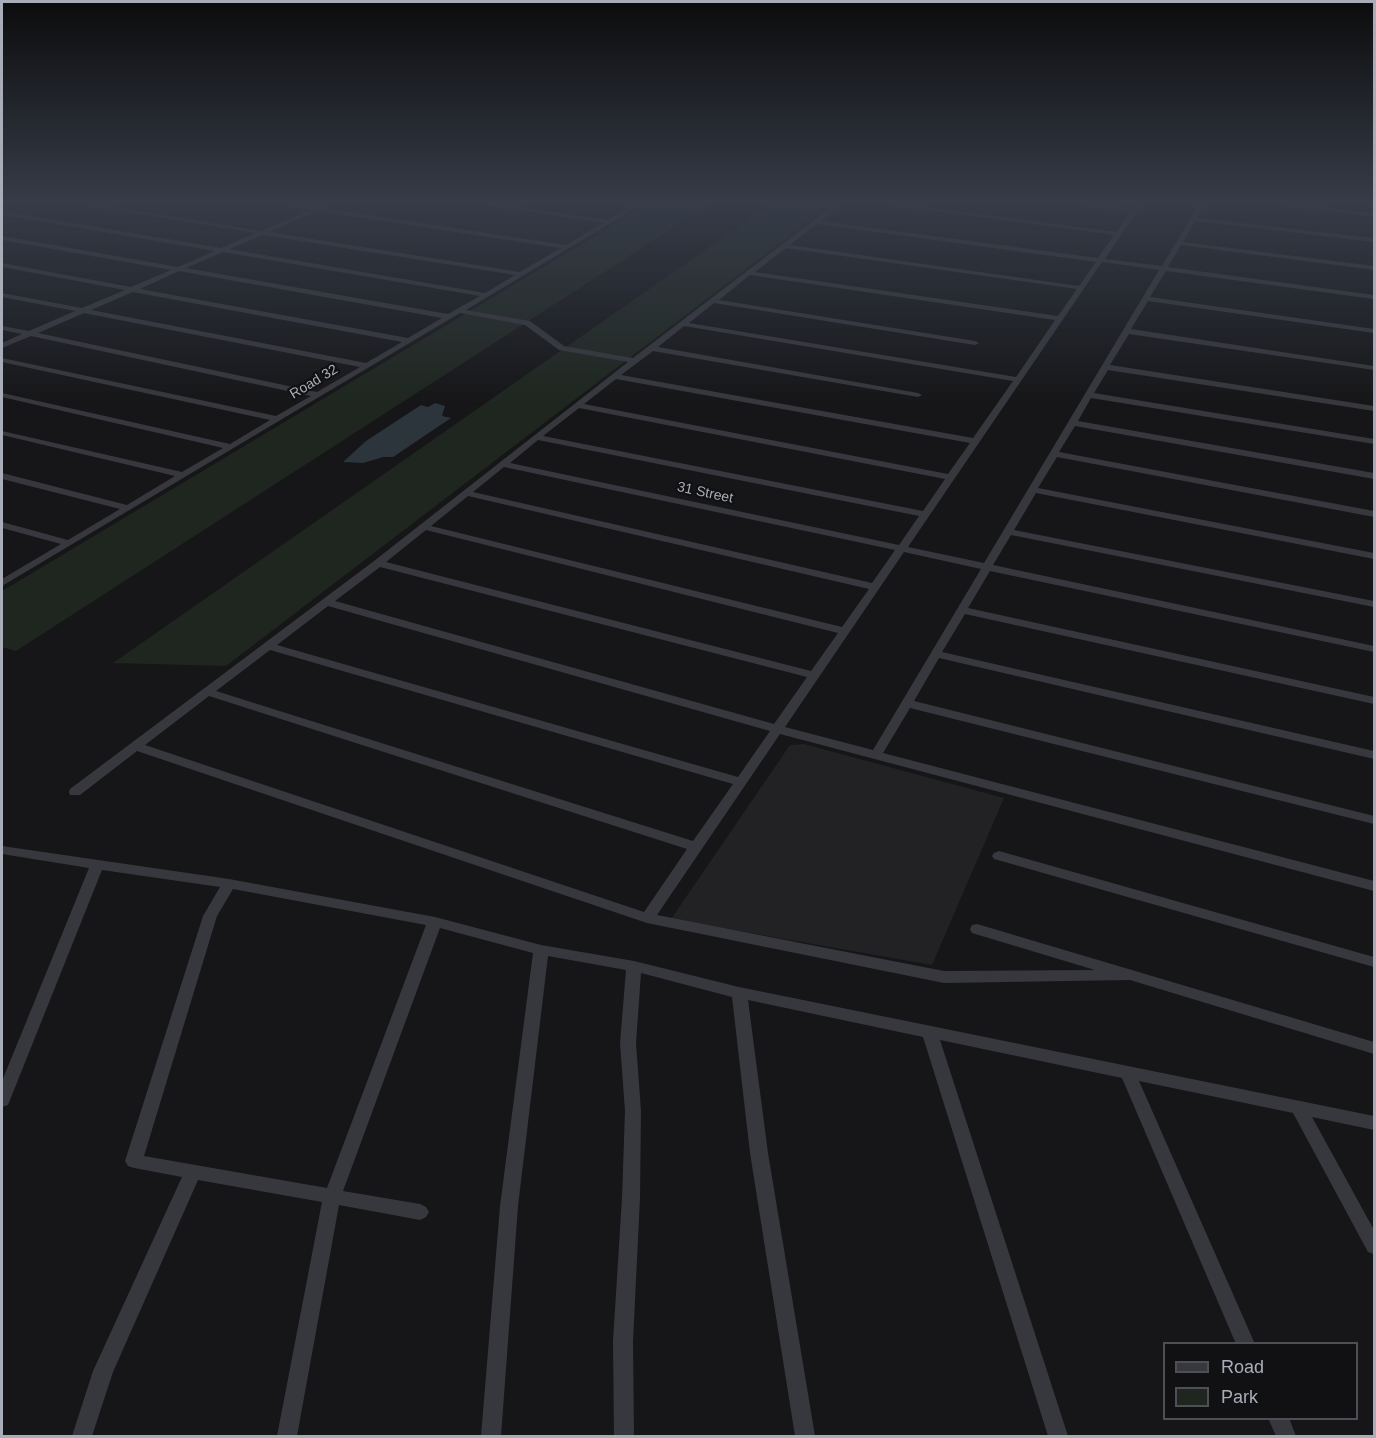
<!DOCTYPE html>
<html>
<head>
<meta charset="utf-8">
<style>
	body { margin:0 }
	#map { position:relative; width:1376px; height:1438px; overflow:hidden; background:#161618; font-family:Helvetica,sans-serif }
	canvas { display:block }
	.frame { position:absolute; inset:0; border:3px solid #a8adb8; pointer-events:none }
	.legend { position:absolute; left:1163px; top:1342px; width:195px; height:78px; box-sizing:border-box; background:#111113; border:2px solid #4d4f55; margin:0; padding:8px 10px; list-style:none; font-size:18px; color:#a8adb8 }
	.legend li { display:flex; align-items:center; gap:12px; height:30px }
	.legend b { width:30px; border:2px solid #4d4f55 }
</style>
</head>
<body>
<div id="map">
<canvas width="1376" height="1438"></canvas>
<div class="frame"></div>
<ul class="legend">
<li><b style="height:8px;background:#37383d"></b>Road</li>
<li><b style="height:16px;background:#1e261f"></b>Park</li>
</ul>
</div>
<script>
const ctx = document.querySelector('canvas').getContext('2d');
ctx.lineJoin = 'round';
function paint(path, color) { ctx.fillStyle = color; ctx.fill(path, 'evenodd'); }
const toPath = rows => new Path2D(rows.map(r => 'M' + r).join(''));
function label(font, color, halo, rows, align = 'center') {
  ctx.font = font + ' Helvetica,sans-serif'; ctx.lineWidth = 4.5; ctx.setLineDash([]); ctx.textBaseline = 'middle'; ctx.strokeStyle = halo; ctx.fillStyle = color; for (const [text, x, y, turn = 0] of rows) {
    ctx.save(); ctx.translate(x, y); ctx.rotate((+turn || 0) * Math.PI / 180); ctx.textAlign = isNaN(turn) ? turn : align; if (halo) ctx.strokeText(text, 0, 0); ctx.fillText(text, 0, 0); ctx.restore();
  }
}
const built = toPath([
	[804,744,1004,798,932,965,671,919,790,745]
]);
const green = toPath([
	[649,204,710,204,16,651,2,647,2,591],
	[771,204,831,204,226,666,113,663]
]);
const water = toPath([
	[435,403,445,406,442,416,451,418,393,457,383,457,363,463,343,462,366,441,421,405,428,407]
]);
const street = toPath([
	[79,204,94,204,261,231,310,210,281,204,316,207,323,204,331,204,323,208,566,245,603,223,481,204,498,204,608,220,634,204,642,204,466,310,530,321,564,346,633,358,835,204,842,204,821,221,1098,258,1114,235,884,204,902,204,1117,232,1130,212,1078,204,1096,204,1133,209,1136,204,1142,204,1105,259,1162,266,1199,204,1205,204,1197,218,1374,238,1374,242,1195,221,1183,242,1374,266,1374,270,1181,245,1168,267,1374,295,1374,299,1166,271,1150,297,1374,329,1374,333,1148,301,1131,329,1374,366,1374,370,1129,334,1110,365,1374,406,1374,411,1108,370,1094,393,1374,439,1374,444,1091,398,1078,421,1374,473,1374,479,1075,426,1059,452,1374,511,1374,517,1057,457,1038,488,1374,553,1374,559,1036,493,1014,530,1374,601,1374,607,1011,535,993,565,1374,646,1374,652,990,571,968,608,1374,697,1374,704,965,614,942,652,1374,751,1374,759,939,658,914,701,1374,816,1374,824,910,708,883,753,1374,881,1374,891,780,734,657,915,944,971,1095,970,972,933,970,929,972,925,977,924,1374,1042,1374,1054,1130,980,944,983,647,923,137,751,80,795,70,795,69,792,70,789,374,561,628,362,559,350,525,325,460,313,2,586,2,579,61,544,2,528,2,522,68,540,120,509,2,479,2,473,127,505,175,476,2,435,2,431,182,472,223,448,2,397,2,393,230,444,270,420,2,362,2,358,276,416,311,396,31,336,2,348,2,343,22,334,2,330,2,326,29,331,75,311,2,297,2,293,82,308,125,290,2,267,2,263,131,287,171,270,2,240,2,236,178,267,215,251,2,215,2,211,221,248,255,233,79,204],
	[317,211,561,248,520,272,269,232,317,211],
	[817,224,1096,262,1079,286,790,245,817,224],
	[263,235,515,275,485,293,229,249,263,235],
	[786,248,1077,289,1058,316,755,272,786,248],
	[223,252,480,296,448,314,186,268,223,252],
	[1102,262,1159,270,984,563,908,547,1102,262],
	[179,271,442,318,408,338,140,289,179,271],
	[750,275,1055,320,1016,377,689,323,714,303,975,345,979,343,975,341,719,300,750,275],
	[133,292,402,342,366,363,91,310,133,292],
	[84,313,360,367,317,392,38,333,84,313],
	[684,326,1013,381,973,438,621,375,653,351,918,397,922,395,918,393,658,347,684,326],
	[616,379,970,443,948,474,584,404,616,379],
	[579,408,945,479,923,511,543,436,579,408],
	[538,440,919,516,899,545,510,463,538,440],
	[504,467,895,550,872,583,473,492,504,467],
	[468,496,869,589,842,627,431,526,468,496],
	[426,530,838,633,811,671,386,562,426,530],
	[904,552,981,569,873,750,785,727,904,552],
	[380,567,807,677,774,724,335,601,380,567],
	[328,606,770,731,738,777,277,645,328,606],
	[270,650,733,784,693,841,216,691,270,650],
	[209,696,687,849,644,912,145,745,209,696],
	[1273,204,1294,204,1374,213,1374,217,1273,204],
	[2,846,229,879,435,917,541,945,634,961,739,987,1374,1116,1374,1130,1312,1117,1374,1230,1374,1254,1368,1252,1293,1113,1139,1081,1255,1344,1236,1344,1122,1078,940,1040,1068,1436,1048,1436,923,1037,748,1000,768,1153,815,1436,795,1436,750,1153,732,997,641,973,636,1043,641,1111,640,1198,633,1341,634,1436,614,1436,613,1341,622,1198,625,1111,620,1043,626,970,548,956,518,1206,501,1436,481,1436,500,1206,533,953,440,928,343,1191,420,1204,426,1207,429,1212,426,1217,420,1220,339,1205,297,1436,277,1436,322,1202,198,1180,113,1372,92,1436,72,1436,93,1371,182,1177,134,1168,128,1166,125,1161,203,916,220,887,102,870,8,1105,2,1107,2,1081,89,868,2,854,2,846],
	[233,889,426,925,327,1188,144,1156,217,916,233,889],
	[999,851,1374,957,1374,967,994,859,992,856,994,853,999,851],
	[1268,1418,1289,1418,1296,1436,1276,1436,1268,1418]
]);
const farStreetnames = [
	["Road 32",314,382,-31],
	["31 Street",705,493,12]
];
paint(built, '#222225');
paint(green, '#1e261f');
paint(water, '#2c353c');
paint(street, '#37383d');
const sky = ctx.createLinearGradient(0, 0, 0, 406);
sky.addColorStop(0, '#0c0c0d');
sky.addColorStop(0.5, '#363c48');
sky.addColorStop(1, '#363c4800');
ctx.fillStyle = sky;
ctx.fillRect(0, 0, 1376, 406);
label('14px', '#a8adb8', '#111113', farStreetnames);
</script>
</body>
</html>
